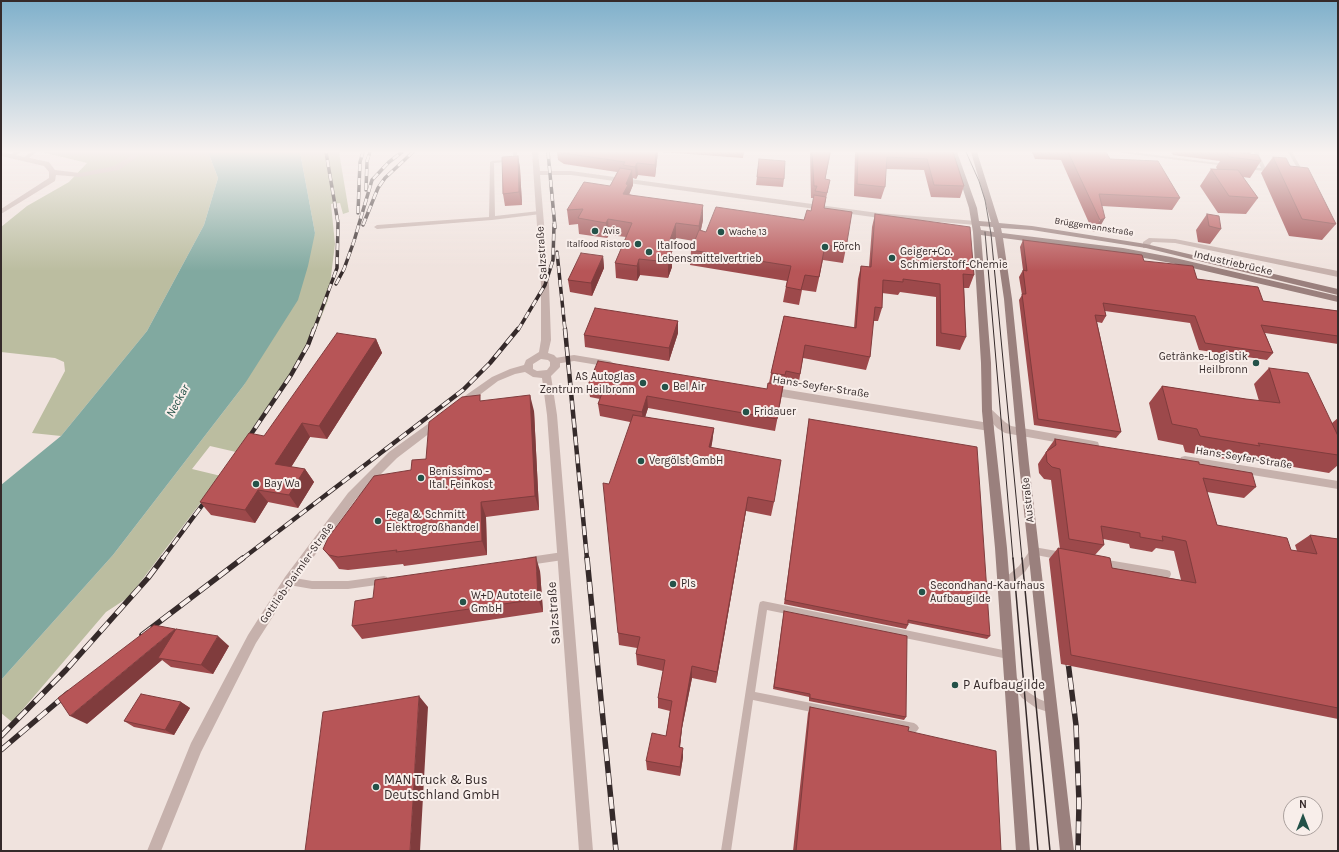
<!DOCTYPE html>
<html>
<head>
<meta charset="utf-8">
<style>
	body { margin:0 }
	#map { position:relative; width:1339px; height:852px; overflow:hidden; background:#f0e3de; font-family:Karla,sans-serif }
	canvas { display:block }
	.frame { position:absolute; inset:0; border:2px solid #352a2a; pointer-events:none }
	.north { position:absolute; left:1283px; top:796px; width:40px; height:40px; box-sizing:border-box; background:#f8eeea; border:1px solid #aaa09d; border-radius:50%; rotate:0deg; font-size:11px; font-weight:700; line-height:16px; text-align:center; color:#352a2a }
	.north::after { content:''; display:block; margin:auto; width:14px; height:18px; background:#245249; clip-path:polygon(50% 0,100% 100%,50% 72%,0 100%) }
</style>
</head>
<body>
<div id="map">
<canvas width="1339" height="852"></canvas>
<div class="frame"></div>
<div class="north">N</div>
</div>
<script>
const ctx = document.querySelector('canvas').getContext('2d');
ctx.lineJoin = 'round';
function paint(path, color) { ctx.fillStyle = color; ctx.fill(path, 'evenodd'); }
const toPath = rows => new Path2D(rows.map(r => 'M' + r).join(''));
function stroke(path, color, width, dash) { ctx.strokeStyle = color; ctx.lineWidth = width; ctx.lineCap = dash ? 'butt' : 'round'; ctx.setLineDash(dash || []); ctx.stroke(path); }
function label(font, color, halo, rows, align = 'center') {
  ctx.font = font + ' Karla,sans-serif'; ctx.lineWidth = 4; ctx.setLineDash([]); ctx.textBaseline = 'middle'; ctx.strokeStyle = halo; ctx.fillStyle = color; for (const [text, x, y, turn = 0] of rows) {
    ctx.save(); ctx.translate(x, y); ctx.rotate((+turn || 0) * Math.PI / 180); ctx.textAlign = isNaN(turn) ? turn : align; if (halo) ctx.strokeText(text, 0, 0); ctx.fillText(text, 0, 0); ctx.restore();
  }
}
const green = toPath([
	[41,152,208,152,218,178,204,225,147,331,61,436,32,433,65,371,64,362,55,358,1,352,1,227,27,206,69,182,87,163],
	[300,152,339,152,349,212,343,214,340,203,331,204,335,244,328,300,316,330,301,358,236,452,210,446,192,469,221,476,129,597,106,612,12,722,1,713,1,680,113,555,244,385,315,233]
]);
const water = toPath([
	[208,152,300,152,315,233,308,266,298,300,244,385,113,555,1,680,1,485,61,436,147,331,204,225,218,178]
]);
const service = toPath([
	[15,152,20,152,14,157,10,157,10,155,15,152],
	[31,152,36,152,27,160,23,160,23,158,31,152],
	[513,152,517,152,517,161,494,163,495,216,539,211,541,212,541,214,492,220,377,229,374,227,377,225,489,217,490,162,492,161,513,159,513,152],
	[1121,152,1132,152,1226,164,1228,165,1226,166,1123,153,1121,152],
	[1254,152,1258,152,1266,169,1274,170,1274,172,1245,169,1245,168,1247,167,1261,168,1254,152],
	[1288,152,1292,152,1300,166,1300,171,1292,174,1289,172,1296,169,1296,166,1288,152],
	[1034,547,1062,552,1065,553,1066,556,1065,559,1062,560,1036,555,1025,572,1006,588,1003,589,1000,588,999,585,1000,582,1019,566,1031,549,1034,547],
	[563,552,566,553,567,556,566,559,563,560,529,565,526,564,525,561,526,558,529,557,563,552],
	[1102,559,1167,570,1170,571,1171,574,1170,577,1167,578,1102,567,1099,566,1098,563,1099,560,1102,559],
	[384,576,387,577,388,580,387,583,384,584,348,589,312,589,289,585,286,584,285,581,286,578,289,577,312,581,348,581,384,576],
	[763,601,1008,651,1011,652,1012,655,1011,658,1008,659,767,610,755,692,914,723,917,725,919,728,917,731,914,733,753,700,731,851,721,851,759,605,760,602,763,601],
	[1013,676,1016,677,1028,692,1039,699,1054,705,1056,708,1054,711,1051,713,1036,708,1022,698,1009,680,1010,677,1013,676]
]);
const minor = toPath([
	[1,152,49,162,55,170,80,173,114,166,137,152,144,152,119,170,80,177,56,175,55,181,1,214,1,209,49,178,49,172,44,166,1,156,1,152],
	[1149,238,1175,239,1338,271,1338,277,1175,243,1153,242,1151,243,1149,248,1143,248,1143,242,1149,238],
	[574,355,610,361,615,364,610,367,574,361,555,364,550,361,555,358,574,355],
	[770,387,989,423,993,424,994,427,993,430,989,431,770,395,765,391,770,387],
	[987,407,990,408,1005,422,1011,426,1094,441,1098,442,1099,445,1098,448,1094,449,1005,433,997,428,984,414,982,411,984,408,987,407],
	[1185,456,1338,481,1338,489,1185,464,1181,463,1180,460,1181,457,1185,456]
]);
const tertiary = toPath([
	[532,152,538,152,540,171,571,171,878,213,976,221,980,223,976,225,890,218,887,219,571,175,540,175,549,285,551,340,548,353,554,355,560,361,560,367,551,376,557,415,593,851,579,851,547,415,542,378,533,377,525,372,515,374,498,381,465,406,462,407,459,406,457,403,459,400,492,377,510,369,524,365,526,360,539,352,541,340,541,285,532,152],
	[541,359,548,360,550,362,550,366,547,370,537,371,533,369,533,364,541,359],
	[439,416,443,417,444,420,443,423,397,458,356,499,293,585,256,643,201,752,161,851,147,851,191,743,248,635,285,577,348,493,389,452,439,416]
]);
const secondary = toPath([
	[951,152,957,152,977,208,979,221,991,222,971,152,977,152,999,223,1032,226,1146,244,1338,289,1338,295,1146,248,1032,230,1001,228,1002,233,1123,248,1171,257,1338,296,1338,302,1171,263,1123,254,1003,238,1012,299,1029,464,1074,851,1060,851,1019,464,1004,299,995,237,981,235,991,363,992,411,1007,548,1030,851,1016,851,995,548,982,411,981,363,973,232,969,208,951,152],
	[980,226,993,227,994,232,981,230,980,226]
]);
const tramFar1 = toPath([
	[966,152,979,181,985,200,991,234,1022,559],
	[985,232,1013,559]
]);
const tram = toPath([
	[1013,558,1038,851],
	[1022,558,1050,851]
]);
const railFar2 = toPath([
	[548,152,555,228],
	[366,190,367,161,370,152],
	[358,213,360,162,363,152],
	[363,225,378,188,385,178,413,152],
	[557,252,565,330],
	[336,284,344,269,354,241,372,180,389,162,402,152],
	[314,330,337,268,338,223,326,152],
	[518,330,545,285,553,260,554,224]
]);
const railFar1 = toPath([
	[565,329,587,559],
	[245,443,291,375,308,345,314,329],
	[162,559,209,496],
	[242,559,463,390,490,363,518,329]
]);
const rail = toPath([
	[587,558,616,851],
	[142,635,243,558],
	[1067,654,1076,725,1079,802,1078,851],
	[1,736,66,670,148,578,163,558],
	[1,750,68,693]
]);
const wall = toPath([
	[557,152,658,152,655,177,638,175,636,179,633,178,633,185,629,194,703,220,701,230,706,232,804,220,811,211,814,198,811,198,810,152,831,152,825,180,830,180,824,208,846,248,843,263,823,260,816,292,802,290,799,305,783,302,787,281,690,265,691,250,694,241,676,238,671,251,672,267,668,278,640,275,637,281,616,278,615,263,626,237,609,235,607,238,579,234,578,224,569,225,567,210,610,186,617,172,564,164,558,160],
	[662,152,744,152,743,158],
	[855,152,953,152,964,186,960,198,931,197,924,170,886,169,885,187,881,199,854,196],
	[1032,152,1106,152,1110,159,1180,198,1172,210,1102,206,1098,230,1093,232,1061,160,1035,159],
	[1171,152,1252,152,1250,154,1261,161,1250,178,1243,177,1258,198,1246,214,1218,213,1200,186,1211,169,1217,169,1216,167,1220,161,1173,155],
	[518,156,520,168,522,205,505,206,503,194],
	[1273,157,1290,166,1336,224,1322,240,1289,236,1261,173],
	[759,159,784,179,783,187,756,185],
	[875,214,974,275,969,288,964,288,966,337,960,350,936,346,936,297,900,292,898,295,882,293,882,308,878,321,873,321,870,357,866,370,803,358,798,387,784,384,775,431,648,408,645,417,714,428,712,443,711,448,774,502,771,516,746,511,716,683,692,678,682,728,680,747,683,757,680,776,647,770,646,761,666,736,670,711,658,708,658,698,663,671,637,665,636,654,637,648,619,645,618,633,630,422,600,416,598,404,600,399,590,397,588,385,767,389,769,383,771,373,784,316,854,328,858,279,861,266,869,267,872,227],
	[1207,214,1221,229,1210,244,1198,242,1196,230],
	[1023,240,1144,261,1263,301,1338,311,1338,344,1265,333,1273,353,1267,360,1199,350,1190,323,1105,311,1106,316,1102,323,1097,322,1121,432,1116,438,1034,425,1019,300,1022,295,1019,277,1023,270,1020,247],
	[603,256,604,268,592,296,570,292,568,280],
	[678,321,678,333,669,361,585,347,584,335],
	[376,339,382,353,327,439,310,437,291,467,305,469,314,482,298,508,268,502,255,523,211,515,200,502,264,436],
	[1269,368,1332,423,1338,418,1338,465,1329,473,1246,459,1243,462,1185,452,1183,445,1158,440,1149,403,1162,386,1246,399,1259,401,1254,384],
	[482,401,534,411,539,510,486,517,487,555,404,566,403,564,348,570,339,569,334,562,323,549,411,470,426,459],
	[809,419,990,636,987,639,908,623,908,625,906,629,784,604],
	[1055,439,1199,464,1256,487,1244,498,1207,492,1217,525,1291,550,1297,551,1295,545,1310,535,1338,539,1338,719,1061,664,1049,559,1058,548,1060,549,1051,480,1044,479,1039,473,1038,464,1046,452,1047,451,1047,450],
	[1103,539,1129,544,1130,548,1152,552,1156,548,1174,551,1181,580,1112,568,1095,555,1104,545],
	[540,571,543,612,362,639,352,626],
	[784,611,906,717,904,720,809,701,809,697,773,689],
	[175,629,229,646,213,674,171,667,162,660,87,724],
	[181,702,190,708,174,735,134,727,124,721],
	[810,707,908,731,1001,851,793,851,808,713]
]);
const shadedWall = toPath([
	[656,152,658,152,655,177,655,165],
	[518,156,520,168,522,205,519,192],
	[637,163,638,175,636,179,635,167],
	[632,170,633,185,629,195,623,194,626,184],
	[703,205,703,220,698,241,699,226],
	[1105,218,1098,230,1093,232,1100,220],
	[608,219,609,235,607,238,606,223],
	[676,223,676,238,667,262,666,251],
	[672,251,672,267,668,278,668,262],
	[603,256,604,268,592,296,591,283],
	[639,259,640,275,637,281,637,266],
	[678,321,678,333,669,361,669,348],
	[376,339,382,353,327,439,319,426],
	[530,395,534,411,539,510,535,496],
	[647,396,648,408,643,424,642,412],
	[302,423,310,437,285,477,275,464],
	[714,428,712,443,708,462,709,447],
	[305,469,314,482,298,508,289,495],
	[258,490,268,502,255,523,245,510],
	[748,497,746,511,716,683,717,672],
	[481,502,486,517,487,555,482,541],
	[536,557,540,571,543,612,538,599],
	[175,629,188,638,158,658,162,660,87,724,70,716],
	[218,636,229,646,213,674,201,665],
	[692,666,692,678,682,728,679,756,679,747,683,718],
	[419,696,428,707,420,851,410,851],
	[181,702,190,708,174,735,165,730],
	[683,748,683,757,680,776,680,767]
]);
const building = toPath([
	[561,152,656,152,655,165,637,163,635,167,623,165,625,162,563,153,561,152],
	[812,152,830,152,825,179,830,180,827,193,815,191,817,186,814,186,812,152],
	[858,152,953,152,964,186,934,185,927,159,887,157,885,187,857,184,858,152],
	[1068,152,1106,152,1110,159,1158,161,1180,198,1099,194,1105,218,1100,220,1068,152],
	[1227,152,1234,152,1258,155,1261,161,1229,157,1227,152],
	[518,156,519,192,503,194,502,157,518,156],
	[1273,157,1286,158,1290,166,1308,168,1336,224,1302,219,1273,157],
	[759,159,785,161,784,179,757,177,759,159],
	[620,168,632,170,626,184,628,185,623,194,703,205,699,226,676,223,666,251,672,251,668,262,639,259,637,266,615,263,632,223,608,219,606,223,578,218,583,209,567,210,584,182,610,186,620,168],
	[1211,169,1238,170,1258,198,1229,196,1211,169],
	[814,195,826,197,824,208,852,212,846,248,825,245,819,277,805,275,801,290,786,287,791,266,691,250,699,230,706,232,716,207,804,220,807,210,811,211,814,195],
	[875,214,970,227,974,275,963,274,966,337,941,333,940,284,903,279,903,282,883,280,882,308,875,307,870,357,805,345,800,374,786,371,785,375,771,373,784,316,856,328,861,266,871,267,875,214],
	[1207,214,1219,216,1221,229,1209,226,1207,214],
	[1023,240,1142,255,1144,261,1193,266,1197,279,1258,287,1263,301,1338,311,1338,336,1261,325,1273,353,1205,343,1195,316,1103,303,1106,316,1095,315,1121,432,1038,419,1022,294,1026,294,1023,270,1027,271,1023,240],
	[581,253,603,256,591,283,568,280,581,253],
	[595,308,678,321,669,348,584,335,595,308],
	[337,333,376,339,319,426,302,423,275,464,305,469,289,495,258,490,245,510,200,502,249,433,264,436,337,333],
	[598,361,767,389,768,383,783,385,777,419,647,396,642,412,598,404,604,388,588,385,598,361],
	[1269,368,1308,373,1338,436,1338,455,1258,443,1260,446,1200,436,1197,429,1172,424,1162,386,1246,399,1280,403,1269,368],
	[480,395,480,401,530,395,535,496,481,502,482,541,396,552,397,550,338,557,329,555,323,549,328,538,374,476,411,470,412,460,426,459,429,422,462,397,480,395],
	[633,415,714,428,709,447,781,460,774,502,748,497,717,672,692,666,683,718,679,747,683,748,680,767,646,761,652,733,666,736,672,701,658,698,665,660,636,654,640,637,618,633,603,483,609,484,633,415],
	[809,419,977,447,990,636,908,620,908,625,785,600,809,419],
	[1055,439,1199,462,1199,464,1252,473,1256,487,1203,478,1217,525,1287,538,1291,550,1317,554,1310,535,1338,539,1338,708,1071,655,1058,548,1106,557,1110,558,1112,568,1196,583,1186,541,1162,536,1163,541,1140,537,1140,533,1101,526,1104,545,1069,539,1060,469,1052,467,1047,462,1046,452,1056,445,1055,439],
	[536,557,538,599,352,626,355,601,373,598,375,580,536,557],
	[784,611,907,636,906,717,810,698,810,694,774,687,784,611],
	[154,625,175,629,70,716,58,698,154,625],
	[176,629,218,636,201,665,158,658,176,629],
	[141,694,181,702,165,730,124,721,141,694],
	[419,696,410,851,305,851,323,712,419,696],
	[810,707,909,727,908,731,996,751,1001,851,796,851,810,707]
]);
const markers = [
	[595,231,4,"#245249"],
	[721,232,4,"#245249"],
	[638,244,4,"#245249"],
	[825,247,4,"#245249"],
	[649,252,4,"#245249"],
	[892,258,4,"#245249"],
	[1256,363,4,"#245249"],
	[643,383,4,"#245249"],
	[665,387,4,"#245249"],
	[746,412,4,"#245249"],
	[641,461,4,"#245249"],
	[421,478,4,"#245249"],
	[256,484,4,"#245249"],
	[378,521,4,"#245249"],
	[673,584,4,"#245249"],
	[922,592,4,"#245249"],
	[463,602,4,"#245249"],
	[955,685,4,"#245249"],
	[376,787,4,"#245249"]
];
const farStreetnames = [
	["Brüggemannstraße",1094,227,9]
];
const farPoinames = [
	["Avis",603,231],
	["Wache 13",729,232],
	["Italfood Ristoro",630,244,"right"]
];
const poiNames = [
	["Italfood",657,246],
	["Lebensmittelvertrieb",657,259],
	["Förch",833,247],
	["Geiger+Co.",900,252],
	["Schmierstoff-Chemie",900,265],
	["Getränke-Logistik",1248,357,"right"],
	["Heilbronn",1248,370,"right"],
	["AS Autoglas",635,377,"right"],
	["Zentrum Heilbronn",635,390,"right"],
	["Bel Air",673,387],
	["Fridauer",754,412],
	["Vergölst GmbH",649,461],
	["Benissimo -",429,472],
	["Ital. Feinkost",429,485],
	["Bay Wa",264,484],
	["Fega & Schmitt",386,515],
	["Elektrogroßhandel",386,528],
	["Pls",681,584],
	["Secondhand-Kaufhaus",930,586],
	["Aufbaugilde",930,599],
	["W+D Autoteile",471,596],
	["GmbH",471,609]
];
const streetNames = [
	["Salzstraße",542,253,-94],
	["Industriebrücke",1233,263,13],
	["Hans-Seyfer-Straße",821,387,9],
	["Hans-Seyfer-Straße",1244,458,9],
	["Austraße",1028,500,-96],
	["Gottlieb-Daimler-Straße",297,573,-55]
];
const waterNames = [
	["Neckar",178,401,-61]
];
const nearStreetnames = [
	["Salzstraße",554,613,-94]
];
const nearPoinames = [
	["P Aufbaugilde",963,685],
	["MAN Truck & Bus",384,780],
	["Deutschland GmbH",384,795]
];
paint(green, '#bbbda0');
paint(water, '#81a9a0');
paint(service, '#c6b1ac');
paint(minor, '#c6b1ac');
paint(tertiary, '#c6b1ac');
paint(secondary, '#9a807d');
stroke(tramFar1, '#352a2a', 1);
stroke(tram, '#352a2a', 1.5);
stroke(railFar2, '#352a2a', 3.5);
stroke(railFar1, '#352a2a', 4.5);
stroke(rail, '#352a2a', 5.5);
stroke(railFar2, '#f8eeea', 2.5, [7]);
stroke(railFar1, '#f8eeea', 3, [9]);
stroke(rail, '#f8eeea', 4, [12]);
paint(wall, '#9d494b');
paint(shadedWall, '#803c3d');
paint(building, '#b75557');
stroke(building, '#803c3d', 1);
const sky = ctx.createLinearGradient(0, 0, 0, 271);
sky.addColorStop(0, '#7fb0cb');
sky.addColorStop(0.56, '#f8f2f0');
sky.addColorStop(1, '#f8f2f000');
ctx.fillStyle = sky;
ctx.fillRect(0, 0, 1339, 271);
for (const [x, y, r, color] of markers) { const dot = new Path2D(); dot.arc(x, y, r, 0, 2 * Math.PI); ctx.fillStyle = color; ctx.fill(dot); stroke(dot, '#f8eeea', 1.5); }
label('9px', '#352a2a', '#f8eeea', farStreetnames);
label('9px', '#352a2a', '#f8eeea', farPoinames, 'left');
label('11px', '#352a2a', '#f8eeea', poiNames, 'left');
label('11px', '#352a2a', '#f8eeea', streetNames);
label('italic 12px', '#245249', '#f8eeea', waterNames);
label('13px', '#352a2a', '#f8eeea', nearStreetnames);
label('13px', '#352a2a', '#f8eeea', nearPoinames, 'left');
</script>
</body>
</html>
